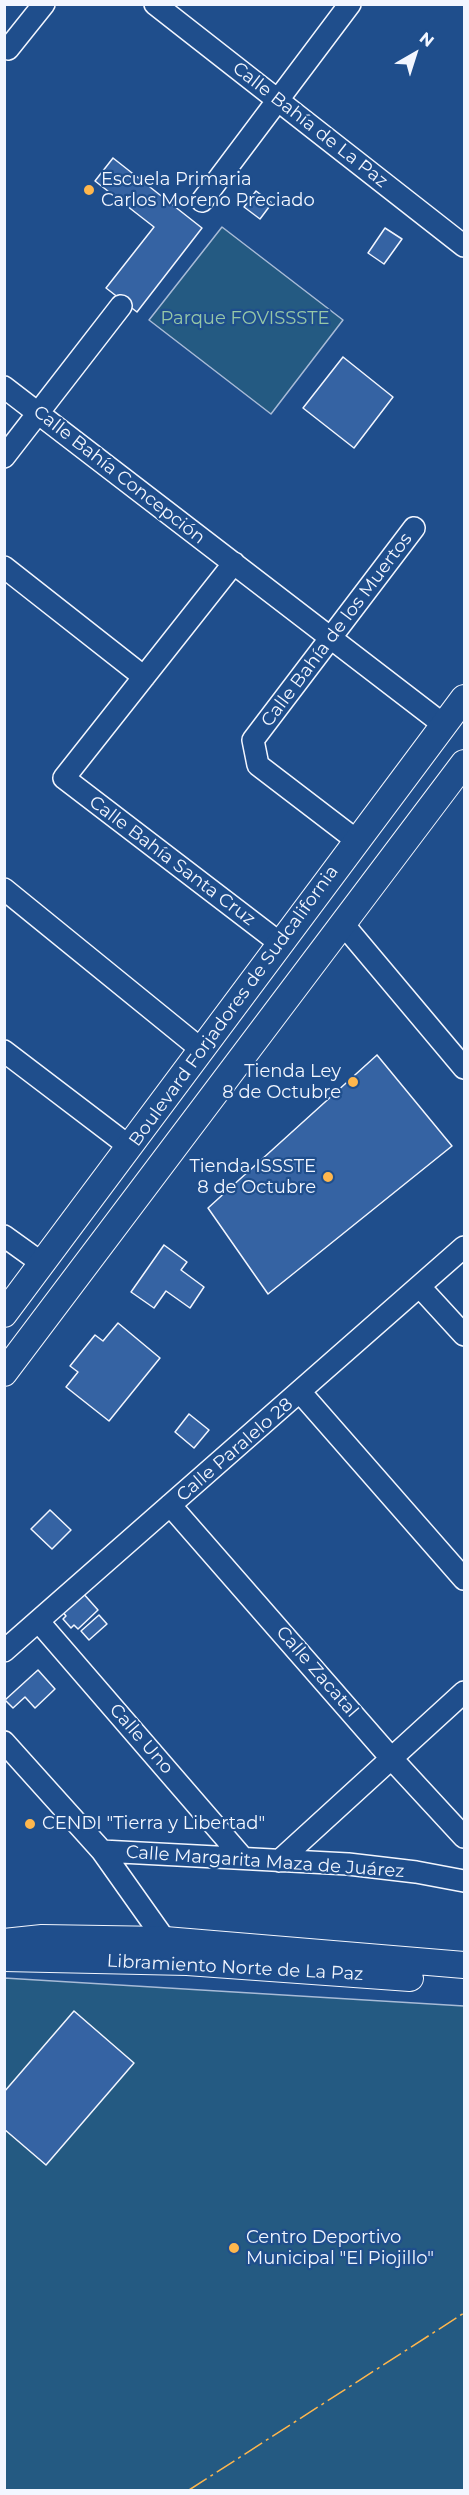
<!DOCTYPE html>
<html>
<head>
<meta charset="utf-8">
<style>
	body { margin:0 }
	#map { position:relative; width:469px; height:2495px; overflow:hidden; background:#1f4e8c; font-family:Montserrat,sans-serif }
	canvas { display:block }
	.frame { position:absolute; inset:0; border:6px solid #f2f6ff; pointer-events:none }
	.north { position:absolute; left:385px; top:24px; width:60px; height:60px; -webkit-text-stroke:4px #1f4e8c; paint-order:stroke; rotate:39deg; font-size:16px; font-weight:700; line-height:24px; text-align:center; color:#f2f6ff }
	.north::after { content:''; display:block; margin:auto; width:21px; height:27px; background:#f2f6ff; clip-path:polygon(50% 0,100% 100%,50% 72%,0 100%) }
</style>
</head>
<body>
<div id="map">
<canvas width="469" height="2495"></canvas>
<div class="frame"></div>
<div class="north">N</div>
</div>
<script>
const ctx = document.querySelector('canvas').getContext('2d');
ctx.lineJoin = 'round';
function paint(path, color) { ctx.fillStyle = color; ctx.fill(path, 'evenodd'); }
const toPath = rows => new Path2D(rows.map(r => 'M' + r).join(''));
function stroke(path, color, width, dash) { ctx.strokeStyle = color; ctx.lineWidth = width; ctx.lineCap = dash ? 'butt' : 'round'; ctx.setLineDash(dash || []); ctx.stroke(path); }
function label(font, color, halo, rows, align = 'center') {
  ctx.font = font + ' Montserrat,sans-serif'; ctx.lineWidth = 4.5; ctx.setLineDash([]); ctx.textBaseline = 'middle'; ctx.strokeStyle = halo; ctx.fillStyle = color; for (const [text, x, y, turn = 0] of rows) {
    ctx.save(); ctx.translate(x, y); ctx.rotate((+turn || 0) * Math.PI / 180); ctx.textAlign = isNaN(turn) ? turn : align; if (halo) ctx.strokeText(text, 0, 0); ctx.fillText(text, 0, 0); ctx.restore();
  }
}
const green = toPath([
	[222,227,343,320,271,414,149,320,222,227],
	[4,1978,464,2006,464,2490,5,2490,4,1978]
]);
const building = toPath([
	[113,158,202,228,137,312,106,288,154,227,95,181,113,158],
	[256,191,272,203,260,219,244,207,256,191],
	[385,228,402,239,384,264,368,253,385,228],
	[343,357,393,397,354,448,303,408,343,357],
	[377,1055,452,1146,268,1294,208,1208,377,1055],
	[164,1245,187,1262,181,1270,204,1287,190,1308,166,1291,154,1308,131,1292,164,1245],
	[118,1323,160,1358,109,1421,66,1387,78,1372,70,1366,95,1335,103,1341,118,1323],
	[189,1414,209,1430,194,1448,175,1432,189,1414],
	[50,1510,71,1530,52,1549,31,1529,50,1510],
	[82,1592,98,1610,78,1629,74,1625,71,1628,63,1619,66,1616,62,1611,82,1592],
	[99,1615,107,1624,89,1640,81,1631,99,1615],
	[38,1670,55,1689,35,1708,25,1697,13,1708,5,1700,38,1670],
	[74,2011,134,2063,46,2165,4,2129,4,2092,74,2011]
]);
const minor = toPath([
	[155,4,464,246],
	[8,49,44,4],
	[202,201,350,4],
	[4,387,444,725],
	[4,457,121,306],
	[234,563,64,778,281,944],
	[4,567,144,677],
	[356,840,258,765,253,740,414,528],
	[4,889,202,1050],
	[343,924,464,1068],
	[4,1051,130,1147],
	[4,1236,43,1264],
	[420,1287,464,1335],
	[301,1393,464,1579],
	[170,1505,391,1758,464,1837],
	[39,1622,242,1857],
	[4,1651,464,1247],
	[4,1742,102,1851,165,1940],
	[102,1851,348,1864,416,1872,464,1881],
	[279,1861,464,1692]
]);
const major = toPath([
	[4,1314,464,698],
	[4,1373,464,763],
	[4,1942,42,1938,165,1940,464,1965],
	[4,1958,187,1962,410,1978]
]);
const power = toPath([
	[189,2490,464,2313]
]);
const markers = [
	[89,190,6,"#ffb74d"],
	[353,1082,6,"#ffb74d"],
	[328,1177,6,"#ffb74d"],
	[30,1824,6,"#ffb74d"],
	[234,2248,6,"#ffb74d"]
];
const streetNames = [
	["Calle Bahía de La Paz",310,125,38],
	["Calle Bahía Concepción",119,475,38],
	["Calle Bahía de los Muertos",337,630,-53],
	["Calle Bahía Santa Cruz",172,861,37],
	["Boulevard Forjadores de Sudcalifornia",234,1006,-54],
	["Calle Paralelo 28",235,1450,-41],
	["Calle Zacatal",317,1672,49],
	["Calle Uno",141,1739,49],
	["Calle Margarita Maza de Juárez",265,1862,4],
	["Libramiento Norte de La Paz",235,1968,3]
];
const poiNames = [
	["Escuela Primaria",101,180],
	["Carlos Moreno Preciado",101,201],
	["Tienda Ley",341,1072,"right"],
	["8 de Octubre",341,1093,"right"],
	["Tienda ISSSTE",316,1167,"right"],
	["8 de Octubre",316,1188,"right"],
	["CENDI \"Tierra y Libertad\"",42,1824],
	["Centro Deportivo",246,2238],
	["Municipal \"El Piojillo\"",246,2259]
];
const parkNames = [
	["Parque FOVISSSTE",245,319]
];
paint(green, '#245a82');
stroke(green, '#a8bbd7', 1.5);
paint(building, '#3563a3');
stroke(building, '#f2f6ff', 1.5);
stroke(minor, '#f2f6ff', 24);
stroke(major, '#f2f6ff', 28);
stroke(minor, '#1f4e8c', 21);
stroke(major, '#1f4e8c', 26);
stroke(power, '#ffb74d', 1.5, [21, 4.5, 3, 4.5]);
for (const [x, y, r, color] of markers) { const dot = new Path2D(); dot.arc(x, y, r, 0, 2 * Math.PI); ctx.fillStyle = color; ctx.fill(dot); stroke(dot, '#1f4e8c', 2); }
label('18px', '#f2f6ff', '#1f4e8c', streetNames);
label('18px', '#f2f6ff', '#1f4e8c', poiNames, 'left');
label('18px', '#97c8a6', '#1f4e8c', parkNames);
</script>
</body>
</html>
